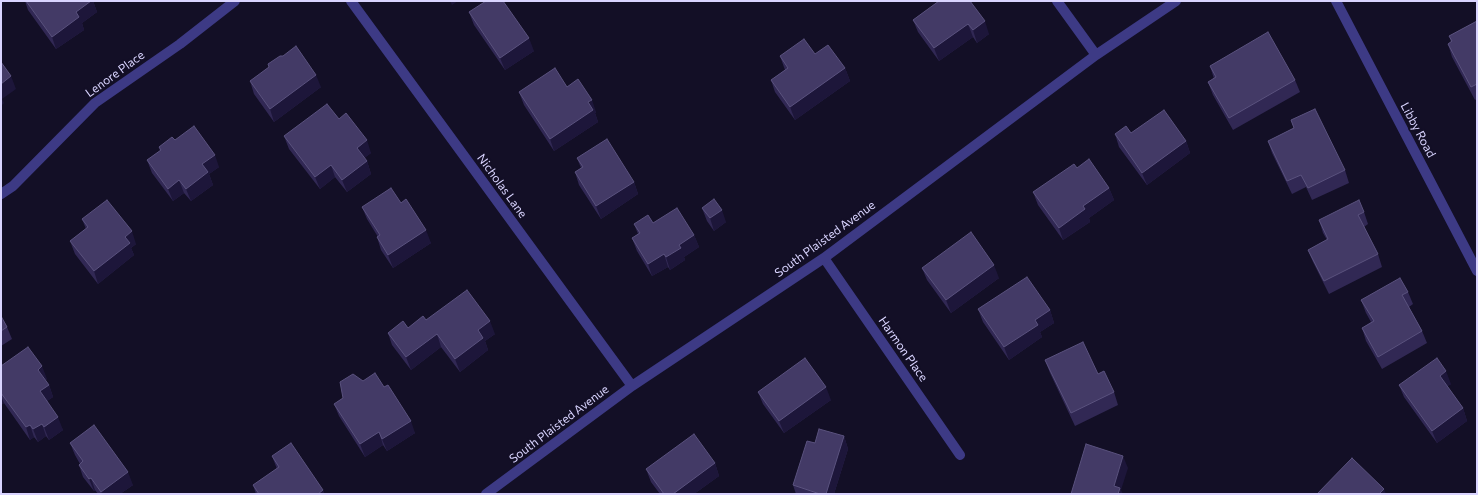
<!DOCTYPE html>
<html>
<head>
<meta charset="utf-8">
<style>
	body { margin:0 }
	#map { position:relative; width:1478px; height:495px; overflow:hidden; background:#130f26; font-family:Commissioner,sans-serif }
	canvas { display:block }
	.frame { position:absolute; inset:0; border:2px solid #d9d4ff; pointer-events:none }
</style>
</head>
<body>
<div id="map">
<canvas width="1478" height="495"></canvas>
<div class="frame"></div>
</div>
<script>
const ctx = document.querySelector('canvas').getContext('2d');
ctx.lineJoin = 'round';
const toPath = rows => new Path2D(rows.map(r => 'M' + r).join(''));
function stroke(path, color, width, dash) { ctx.strokeStyle = color; ctx.lineWidth = width; ctx.lineCap = dash ? 'butt' : 'round'; ctx.setLineDash(dash || []); ctx.stroke(path); }
function paint(path, color) { ctx.fillStyle = color; ctx.fill(path, 'evenodd'); }
function label(font, color, halo, rows, align = 'center') {
  ctx.font = font + ' Commissioner,sans-serif'; ctx.lineWidth = 4; ctx.setLineDash([]); ctx.textBaseline = 'middle'; ctx.strokeStyle = halo; ctx.fillStyle = color; for (const [text, x, y, turn = 0] of rows) {
    ctx.save(); ctx.translate(x, y); ctx.rotate((+turn || 0) * Math.PI / 180); ctx.textAlign = isNaN(turn) ? turn : align; if (halo) ctx.strokeText(text, 0, 0); ctx.fillText(text, 0, 0); ctx.restore();
  }
}
const street = toPath([
	[351,1,632,386],
	[1057,1,1096,55],
	[1336,1,1477,271],
	[1,194,13,186,95,103,180,44,235,1],
	[824,258,960,455],
	[486,494,632,386,824,258,1096,55,1176,1]
]);
const wall = toPath([
	[25,1,93,1,97,12,82,23,84,30,56,49,28,10],
	[939,1,989,34,977,43,973,37,939,61,918,32,913,20],
	[469,12,534,51,505,70,474,25],
	[1477,21,1477,99,1475,100,1452,57,1448,44,1451,42,1449,36],
	[815,54,845,68,850,81,795,120,775,92,771,80,785,70,780,56],
	[1210,66,1295,80,1300,92,1233,130,1213,95,1208,82,1214,79],
	[250,81,321,87,274,122,254,94],
	[567,87,596,112,595,113,598,122,554,151,524,105,519,92],
	[339,119,371,153,364,158,367,161,371,174,347,192,335,177,320,189,289,149,284,136],
	[1291,120,1345,170,1349,183,1312,200,1306,187,1292,194,1272,153,1268,141,1294,128],
	[1131,133,1186,141,1190,153,1147,185,1119,147,1115,134],
	[175,140,219,167,209,174,213,185,191,201,184,193,173,201,152,173,147,160,160,151,159,147],
	[577,158,634,182,638,194,601,219,579,185,575,172,581,168],
	[1077,168,1109,188,1114,200,1089,218,1090,222,1063,240,1038,205,1033,192],
	[401,203,431,243,393,268,381,250,377,237,378,237,367,219,362,207],
	[702,208,726,222,714,231,707,221],
	[1364,212,1368,224,1364,227,1378,254,1382,267,1329,294,1313,262,1308,250,1327,240,1323,233,1319,220],
	[82,219,136,244,131,248,134,255,98,284,75,254,70,241,86,229],
	[653,223,694,235,699,247,684,257,685,260,670,270,668,267,652,276,637,251,632,238,638,234,634,224],
	[922,268,999,278,951,313,927,280],
	[1408,292,1413,304,1409,307,1422,331,1427,343,1382,369,1366,341,1362,328,1371,322,1366,313,1361,300],
	[978,309,1050,310,1054,323,1040,332,1042,337,1009,360,983,322],
	[1,316,7,327,12,339,1,346],
	[426,320,495,334,485,341,488,350,460,372,441,347,411,370,392,345,388,333,408,328],
	[1045,360,1098,374,1114,392,1118,405,1075,426,1050,373],
	[1,366,47,379,45,380,49,385,53,397,47,401,63,430,49,440,46,436,38,442,34,437,30,440,4,403,1,405],
	[363,381,384,387,415,433,387,451,383,445,365,457,339,416,334,404,343,398],
	[1451,384,1447,386,1463,408,1467,421,1437,443,1404,397,1399,385],
	[758,392,831,400,784,433,763,404],
	[844,436,848,449,834,494,796,494,793,485,815,443],
	[70,443,133,485,120,494,98,494,95,490,94,491,83,477,79,465,80,464,75,455],
	[272,456,323,490,324,494,256,494,253,485,277,469],
	[715,463,719,476,694,494,660,494,651,482,646,469]
]);
const shadedWall = toPath([
	[91,1,93,1,97,12,82,23,84,30,56,49,52,37,76,12],
	[450,1,458,1,452,5],
	[985,21,989,34,977,43,973,30],
	[968,24,973,37,939,61,934,48],
	[529,38,534,51,505,70,500,58],
	[845,68,850,81,795,120,790,107],
	[316,75,321,87,274,122,270,109],
	[11,76,16,89,2,99,4,103,1,106,1,84],
	[592,100,596,112,595,113,598,122,554,151,550,139],
	[367,140,371,153,361,161,357,148],
	[1186,141,1190,153,1147,185,1142,173],
	[215,155,219,167,209,174,213,185,191,201,186,189,202,164],
	[367,161,371,174,347,192,342,180],
	[331,165,335,177,320,189,315,177],
	[179,180,184,193,173,201,168,189],
	[634,182,638,194,601,219,596,206],
	[1109,188,1114,200,1089,218,1090,222,1063,240,1059,228,1083,206],
	[722,210,726,222,714,231,710,218],
	[426,230,431,243,393,268,388,255],
	[132,231,136,244,131,248,134,255,98,284,94,271,125,237],
	[694,235,699,247,684,257,685,260,670,270,666,257,679,245],
	[664,254,668,267,652,276,648,264],
	[994,265,999,278,951,313,946,300],
	[1050,310,1054,323,1040,332,1042,337,1009,360,1004,347,1035,320],
	[490,321,495,334,485,341,488,350,460,372,455,359,478,330],
	[437,334,441,347,411,370,406,357],
	[42,366,47,379,42,382,38,370],
	[1446,371,1451,384,1444,389,1440,376],
	[49,385,53,397,44,403,40,391],
	[826,387,831,400,784,433,779,421],
	[1,396,4,403,1,405],
	[1463,408,1467,421,1437,443,1432,431],
	[58,417,63,430,49,440,44,427],
	[411,421,415,433,387,451,382,439],
	[42,424,46,436,38,442,33,429],
	[30,425,34,437,30,440,26,427],
	[379,432,383,445,365,457,360,444],
	[844,436,848,449,834,494,826,494],
	[1123,456,1128,468,1121,490,1123,494,1117,494,1114,486],
	[715,463,719,476,694,494,673,494],
	[128,472,133,485,120,494,102,494,101,492],
	[91,478,95,490,94,491,89,479],
	[1384,489,1386,494,1379,494],
	[323,490,324,494,318,494]
]);
const building = toPath([
	[26,1,91,1,76,12,79,17,52,37,26,1],
	[486,1,503,1,529,38,500,58,469,12,486,1],
	[939,1,970,1,985,21,973,30,968,24,934,48,913,20,939,1],
	[1477,21,1477,84,1471,87,1448,44,1452,41,1449,36,1477,21],
	[1268,32,1295,80,1229,118,1208,82,1216,77,1210,66,1268,32],
	[804,39,815,54,828,45,845,68,790,107,771,80,788,68,780,56,804,39],
	[296,46,316,75,270,109,250,81,269,67,268,64,280,56,283,56,296,46],
	[1,62,11,76,1,84,1,62],
	[555,68,567,87,578,79,592,100,588,102,593,110,550,139,519,92,555,68],
	[327,104,339,119,346,113,367,140,357,148,367,161,342,180,331,165,315,177,284,136,327,104],
	[1315,109,1345,170,1308,188,1301,175,1287,181,1268,141,1294,128,1291,120,1315,109],
	[1164,110,1186,141,1142,173,1115,134,1126,126,1131,133,1164,110],
	[194,126,215,155,202,164,208,172,186,189,179,180,168,189,147,160,161,150,159,147,172,137,175,140,194,126],
	[607,139,634,182,596,206,575,172,583,167,577,158,607,139],
	[1089,159,1109,188,1083,206,1085,209,1059,228,1033,192,1074,164,1077,168,1089,159],
	[391,188,401,203,406,199,426,230,388,255,377,237,380,235,362,207,391,188],
	[714,199,722,210,710,218,702,208,714,199],
	[107,200,132,231,125,237,130,243,94,271,70,241,88,227,82,219,107,200],
	[1359,200,1364,212,1358,215,1378,254,1324,281,1308,250,1328,239,1319,220,1359,200],
	[677,208,694,235,679,245,681,248,666,257,664,254,648,264,632,238,640,233,634,224,648,215,653,223,677,208],
	[971,232,994,265,946,300,922,268,971,232],
	[1027,277,1050,310,1035,320,1038,325,1004,347,978,309,1027,277],
	[1400,278,1408,292,1402,295,1422,331,1378,357,1362,328,1374,321,1361,300,1400,278],
	[467,290,490,321,478,330,483,338,455,359,437,334,406,357,388,333,403,321,408,328,423,316,426,320,467,290],
	[1,316,7,327,1,331,1,316],
	[1083,342,1098,374,1104,371,1114,392,1071,413,1045,360,1083,342],
	[28,347,42,366,38,370,49,385,40,391,58,417,44,427,42,424,33,429,30,425,26,427,1,393,1,366,28,347],
	[805,358,826,387,779,421,758,392,805,358],
	[1437,358,1446,371,1440,376,1463,408,1432,431,1399,385,1437,358],
	[375,373,384,387,388,385,411,421,382,439,379,432,360,444,334,404,343,398,340,382,353,374,363,381,375,373],
	[94,425,128,472,101,492,91,478,89,479,79,465,83,461,70,443,94,425],
	[819,429,844,436,826,494,820,494,793,485,807,441,815,443,819,429],
	[694,434,715,463,673,494,664,494,646,469,694,434],
	[291,443,323,490,318,494,259,494,253,485,279,467,272,456,291,443],
	[1086,444,1123,456,1114,486,1120,488,1118,494,1071,494,1086,444],
	[1352,458,1384,489,1379,494,1317,494,1352,458]
]);
const streetNames = [
	["Lenore Place",115,74,-36],
	["Libby Road",1418,130,62],
	["Nicholas Lane",502,186,54],
	["South Plaisted Avenue",825,239,-36],
	["Harmon Place",903,349,55],
	["South Plaisted Avenue",559,424,-37]
];
stroke(street, '#3d3a85', 10);
paint(wall, '#312854');
paint(shadedWall, '#1d163a');
paint(building, '#433a66');
stroke(building, '#5a527e', 1);
label('12px', '#d9d4ff', '#130f26', streetNames);
</script>
</body>
</html>
